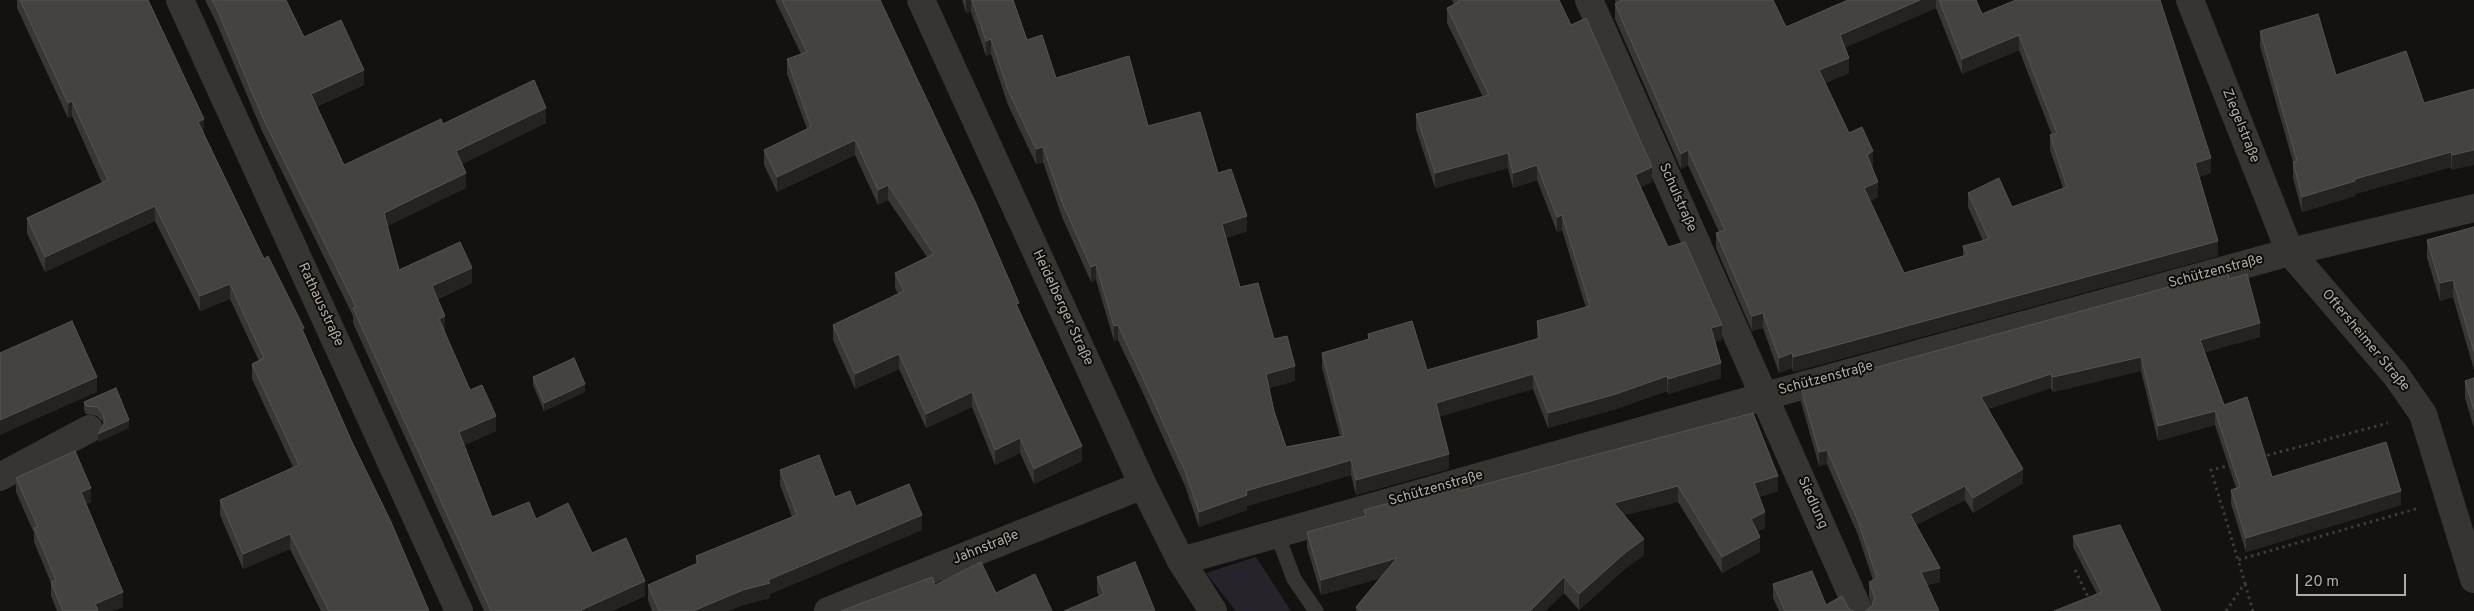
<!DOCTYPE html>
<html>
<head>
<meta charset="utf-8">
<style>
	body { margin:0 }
	#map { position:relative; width:2474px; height:611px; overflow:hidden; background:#131211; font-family:Overpass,sans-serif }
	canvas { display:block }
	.scale { position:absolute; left:2296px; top:574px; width:110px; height:22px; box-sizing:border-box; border:2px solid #b3aaa3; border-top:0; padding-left:6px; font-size:15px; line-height:18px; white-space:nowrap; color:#b3aaa3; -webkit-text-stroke:4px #0e0d0c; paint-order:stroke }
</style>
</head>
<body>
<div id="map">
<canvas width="2474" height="611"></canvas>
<div class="scale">20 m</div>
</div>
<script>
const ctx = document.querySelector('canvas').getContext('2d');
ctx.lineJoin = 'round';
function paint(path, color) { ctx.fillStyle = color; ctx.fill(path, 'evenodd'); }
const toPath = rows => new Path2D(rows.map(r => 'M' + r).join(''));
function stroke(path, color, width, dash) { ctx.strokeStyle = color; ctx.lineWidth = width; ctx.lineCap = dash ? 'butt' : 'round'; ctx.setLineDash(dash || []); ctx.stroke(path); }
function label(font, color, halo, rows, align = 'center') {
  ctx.font = font + ' Overpass,sans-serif'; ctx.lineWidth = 4; ctx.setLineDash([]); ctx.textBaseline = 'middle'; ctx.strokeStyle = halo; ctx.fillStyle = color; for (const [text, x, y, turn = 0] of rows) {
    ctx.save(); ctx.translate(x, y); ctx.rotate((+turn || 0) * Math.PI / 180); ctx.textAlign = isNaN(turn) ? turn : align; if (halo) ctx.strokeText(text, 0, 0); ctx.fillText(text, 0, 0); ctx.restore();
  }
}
const green = toPath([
	[1256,557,1291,611,1236,611,1206,573]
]);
const path = toPath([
	[2261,457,2388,423],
	[2231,465,2211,470,2238,560],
	[2075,570,2090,601],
	[2245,584,2253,611],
	[2226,611,2245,583,2238,560,2419,508]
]);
const lane = toPath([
	[1277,534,1294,579,1316,611]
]);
const street = toPath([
	[180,0,459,611],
	[921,0,1143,485,1181,561,1213,611],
	[1589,0,1859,611],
	[2190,0,2290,252,2395,374,2423,414,2474,579],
	[0,477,89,429],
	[1181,561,1765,396,2290,252,2474,208],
	[828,611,1143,485]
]);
const wall = toPath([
	[17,0,148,0,204,134,264,259,304,333,352,442,429,611,321,611,290,549,243,569,220,515,220,500,293,467,252,379,252,364,259,361,230,299,200,311,155,221,45,272,27,233,27,218,102,183,72,116,68,118,17,8],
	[205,0,286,0,304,37,364,85,316,107,344,165,443,124,546,123,462,164,466,188,387,226,399,270,472,283,438,299,445,331,444,332,470,390,496,431,464,445,492,517,536,519,592,553,645,596,612,611,484,611,353,323,353,316,262,131,217,24],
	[775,0,880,0,1019,309,1082,461,1034,484,1020,453,995,465,972,407,926,428,899,369,855,389,833,340,833,325,898,294,895,288,895,273,927,257,888,200,878,205,855,155,777,192,764,165,764,150,807,129,787,74,787,59,801,54],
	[962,0,1013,0,1027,40,1056,78,1148,126,1218,173,1247,231,1226,238,1240,287,1274,339,1295,381,1269,388,1274,411,1286,447,1340,436,1322,368,1322,353,1368,339,1368,334,1427,370,1537,339,1537,321,1586,308,1562,230,1557,232,1537,180,1513,188,1508,168,1435,188,1416,129,1416,114,1483,97,1447,23,1447,8,1454,5,1452,0,1559,0,1571,25,1652,182,1640,187,1668,247,1722,340,1715,342,1721,378,1668,394,1667,391,1616,409,1548,428,1533,389,1439,416,1449,469,1356,495,1351,475,1247,506,1247,510,1199,527,1185,486,1142,391,1118,340,1114,341,1096,280,1091,282,1062,217,1043,162,1036,164,1008,105,991,54,986,56,971,12,966,13],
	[1615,0,1773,0,1786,27,1848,0,1976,0,1982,14,2016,0,2211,173,2199,177,2218,256,1793,372,1792,368,1779,373,1763,328,1752,331,1716,248,1716,233,1719,232,1688,165,1681,169,1615,19,1615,4,1616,4],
	[1936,8,1962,74,2019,50,2052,135,2050,135,2050,150,2063,188,2012,207,1968,193,1968,207,1983,241,1963,246,1963,256,1904,273,1870,201,1878,197,1872,167,1873,166,1849,133,1825,83,1849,73,1844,48],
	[2260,31,2336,75,2424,103,2474,89,2452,170,2451,167,2355,194,2355,196,2302,212,2293,178,2293,162,2260,46],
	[2474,227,2474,370,2453,297,2440,301,2427,258,2427,240],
	[2229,279,2260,337,2205,352,2224,405,2272,477,2401,505,2246,552,2231,504,2231,490,2236,488,2215,425,2158,441,2141,371,2053,392,2051,388,1988,409,2023,483,1973,513,1965,500,1916,525,1940,582,1927,585,1872,606,1869,596,1869,582,1873,580,1858,535,1827,464,1819,466,1801,402,1801,388],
	[533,377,585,392,544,411,533,385],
	[2474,378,2474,428,2465,398,2465,381],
	[116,388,129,428,98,442,103,424,103,422,97,416,86,414,84,410,84,402],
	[1753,413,1778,491,1759,497,1765,528,1758,531,1760,552,1722,573,1678,502,1624,515,1644,555,1626,568,1579,610,1564,593,1545,611,1356,611,1356,607,1380,578,1321,595,1307,547,1307,532,1364,516,1364,510,1459,491],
	[780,470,856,506,922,530,770,594,770,598,743,605,728,611,652,611,648,600,648,585,696,564,696,556,792,517,780,485],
	[16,478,91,502,86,504,123,607,112,611,57,611,51,596,51,583,34,542,34,533,16,492],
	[2073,536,2161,611,2097,594,2073,547],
	[1097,577,1155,611,1099,596,1097,592],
	[1773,584,1826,605,1849,609,1854,611,1779,611,1773,598]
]);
const shadedWall = toPath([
	[966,0,971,0,971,12,966,13],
	[1920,0,1936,0,1936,8,1840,50,1840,35],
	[2019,35,2019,50,1962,74,1962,59],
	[991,39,991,54,986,56,986,41],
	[1849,58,1849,73,1819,85,1819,70],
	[364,70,364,85,311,109,311,94],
	[72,101,72,116,68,118,68,103],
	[546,108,546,123,456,167,456,151],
	[204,119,204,134,198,122],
	[855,140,855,155,777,192,777,177],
	[1043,147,1043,162,1036,164,1036,149],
	[1688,150,1688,165,1681,169,1681,154],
	[2474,150,2474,165,2452,170,2452,155],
	[1873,151,1873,166,1867,170,1867,155],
	[2451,152,2451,167,2355,194,2355,196,2302,212,2302,197,2355,179],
	[1508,153,1508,168,1435,188,1435,173],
	[2211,158,2211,173,2195,178,2195,163],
	[1537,165,1537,180,1513,188,1513,173],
	[1652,167,1652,182,1635,190,1635,175],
	[466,173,466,188,384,228,384,213],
	[1878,182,1878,197,1864,203,1864,188],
	[888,185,888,200,878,205,878,190],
	[155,206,155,221,45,272,45,257],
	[1562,215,1562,230,1557,232,1557,217],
	[1247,216,1247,231,1222,239,1222,224],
	[2218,241,2218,256,1793,372,1793,357],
	[1096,265,1096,280,1091,282,1091,267],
	[472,268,472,283,432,301,432,286],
	[2453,280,2453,297,2440,301,2440,283],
	[230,284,230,299,200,311,200,296],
	[1763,313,1763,328,1752,331,1752,316],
	[445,316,445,331,439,334,439,319],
	[2260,323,2260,337,2200,354,2200,340],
	[1118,325,1118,340,1114,341,1114,326],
	[1722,325,1722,340,1711,343,1711,328],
	[1792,353,1792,368,1779,373,1779,358],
	[899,354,899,369,855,389,855,374],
	[2141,357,2141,371,2053,392,2053,377],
	[1721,363,1721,378,1668,394,1668,379],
	[1295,366,1295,381,1266,389,1266,374],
	[1533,374,1533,389,1436,418,1436,403],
	[2051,374,2051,388,1981,411,1981,397],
	[1667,376,1667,391,1616,409,1548,428,1548,413],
	[97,377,97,392,0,435,0,420],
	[585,384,585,392,544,411,544,403],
	[972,392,972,407,926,428,926,414],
	[2215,411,2215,425,2158,441,2158,426],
	[496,416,496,431,459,448,459,432],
	[129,420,129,428,98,442,98,434],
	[1020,438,1020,453,995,465,995,450],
	[1082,446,1082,461,1034,484,1034,469],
	[1827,450,1827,464,1819,466,1819,452],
	[1449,454,1449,469,1356,495,1356,480],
	[1351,460,1351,475,1247,506,1247,510,1199,527,1199,512,1246,491],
	[2023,469,2023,483,1973,513,1973,498],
	[1778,476,1778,491,1754,498,1754,483],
	[1678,486,1678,502,1614,518,1614,503],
	[1965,486,1965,500,1910,528,1910,514],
	[91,488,91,502,81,507,81,492],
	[2401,491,2401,505,2246,552,2246,538],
	[1765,512,1765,528,1751,534,1751,519],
	[922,515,922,530,770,594,770,598,743,605,728,611,693,611],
	[290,534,290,549,243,569,243,554],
	[1760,537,1760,552,1722,573,1722,557],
	[1644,539,1644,555,1626,568,1579,610,1579,594,1626,552],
	[1397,558,1397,574,1321,595,1321,580],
	[1940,568,1940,582,1921,586,1921,572],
	[1564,577,1564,593,1545,611,1530,611],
	[645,581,645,596,612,611,581,611,581,610],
	[123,592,123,607,112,611,95,611,95,604]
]);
const building = toPath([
	[20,0,148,0,204,119,198,122,264,259,268,256,304,328,302,329,352,442,391,522,429,611,329,611,290,534,243,554,220,500,299,465,252,364,264,358,230,284,200,296,155,206,45,257,27,218,108,180,72,101,68,103,20,0],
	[212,0,286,0,304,37,341,20,364,70,311,94,344,165,441,119,443,124,534,80,546,108,456,151,466,173,384,213,399,270,460,242,472,268,432,286,445,316,439,319,470,390,482,385,496,416,459,432,492,517,529,502,536,519,568,503,592,553,626,538,645,581,581,610,582,611,491,611,353,308,356,307,262,116,217,9,212,0],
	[782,0,880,0,977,206,1019,303,1016,304,1082,446,1034,469,1020,438,995,450,972,392,926,414,899,354,855,374,833,325,904,291,895,273,934,254,888,185,878,190,855,140,777,177,764,150,811,127,787,59,807,52,782,0],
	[972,0,1013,0,1027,40,1042,35,1056,78,1129,56,1148,126,1200,112,1218,173,1231,169,1247,216,1222,224,1240,287,1258,283,1274,339,1287,336,1295,366,1266,374,1274,411,1286,447,1344,436,1322,353,1369,339,1368,334,1412,321,1427,370,1540,338,1537,321,1590,306,1562,215,1557,217,1537,165,1513,173,1508,153,1435,173,1416,114,1489,95,1447,8,1459,2,1458,0,1559,0,1571,25,1586,18,1652,167,1635,175,1668,247,1685,242,1722,325,1711,328,1721,363,1668,379,1667,376,1616,394,1548,413,1533,374,1436,403,1449,454,1356,480,1351,460,1246,491,1247,495,1199,512,1185,471,1142,376,1118,325,1114,326,1096,265,1091,267,1062,202,1043,147,1036,149,1008,90,991,39,986,41,972,0],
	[1621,0,1773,0,1786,27,1848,0,1920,0,1840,35,1849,58,1819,70,1849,133,1862,127,1873,151,1867,155,1878,182,1864,188,1904,273,1967,255,1963,246,1989,239,1968,193,1999,178,2012,207,2067,187,2050,135,2057,133,2019,35,1962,59,1939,0,1976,0,1982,14,2016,0,2160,0,2211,158,2195,163,2218,241,1793,357,1792,353,1779,358,1763,313,1752,316,1716,233,1725,230,1688,150,1681,154,1615,4,1621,1,1621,0],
	[2318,14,2336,75,2406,51,2424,103,2474,89,2474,150,2452,155,2451,152,2355,179,2355,181,2302,197,2293,162,2297,161,2260,31,2318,14],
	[2474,227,2474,352,2453,280,2440,283,2427,240,2474,227],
	[2227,271,2229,279,2247,274,2260,323,2200,340,2224,405,2247,397,2272,477,2386,442,2401,491,2246,538,2231,490,2240,487,2215,411,2158,426,2141,357,2053,377,2051,374,1981,397,2023,469,1973,498,1965,486,1910,514,1940,568,1921,572,1939,611,1865,611,1872,606,1875,598,1869,582,1877,578,1858,521,1827,450,1819,452,1801,388,2227,271],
	[72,321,97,377,0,420,0,353,72,321],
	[574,358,585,384,544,403,533,377,574,358],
	[2474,378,2474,410,2465,381,2474,378],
	[116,388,129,420,98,434,105,422,103,414,97,407,86,406,84,402,116,388],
	[1753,413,1778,476,1754,483,1765,512,1751,519,1760,537,1722,557,1678,486,1614,503,1644,539,1626,552,1579,594,1564,577,1530,611,1361,611,1356,607,1397,558,1321,580,1307,532,1366,516,1364,510,1458,484,1459,491,1753,413],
	[75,451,91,488,81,492,123,592,95,604,98,611,63,611,51,582,56,580,34,528,38,527,16,478,75,451],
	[819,455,835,497,850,491,856,506,909,484,922,515,768,580,770,583,743,590,693,611,659,611,648,585,698,563,696,556,797,515,780,470,819,455],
	[2120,525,2161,611,2054,611,2102,592,2073,536,2120,525],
	[981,562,996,593,1035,574,1052,611,841,611,932,577,935,585,981,562],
	[1135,562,1155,611,1064,611,1104,594,1097,577,1135,562],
	[1812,571,1826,605,1842,596,1849,609,1854,611,1785,611,1773,584,1812,571]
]);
const streetNames = [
	["Ziegelstraße",2240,126,68],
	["Schulstraße",1677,198,66],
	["Schützenstraße",2216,272,-15],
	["Rathausstraße",320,305,65],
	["Heidelberger Straße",1062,308,65],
	["Oftersheimer Straße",2365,341,50],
	["Schützenstraße",1826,379,-15],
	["Schützenstraße",1436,489,-16],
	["Siedlung",1812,503,66],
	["Jahnstraße",986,548,-22]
];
paint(green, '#28222a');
stroke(path, '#3e3b38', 3, [2.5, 4]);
stroke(lane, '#373532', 15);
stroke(street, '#373532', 28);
paint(wall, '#383734');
paint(shadedWall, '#242321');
paint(building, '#454340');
stroke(building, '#575350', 1);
label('14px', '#b3aaa3', '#0e0d0c', streetNames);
</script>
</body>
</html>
